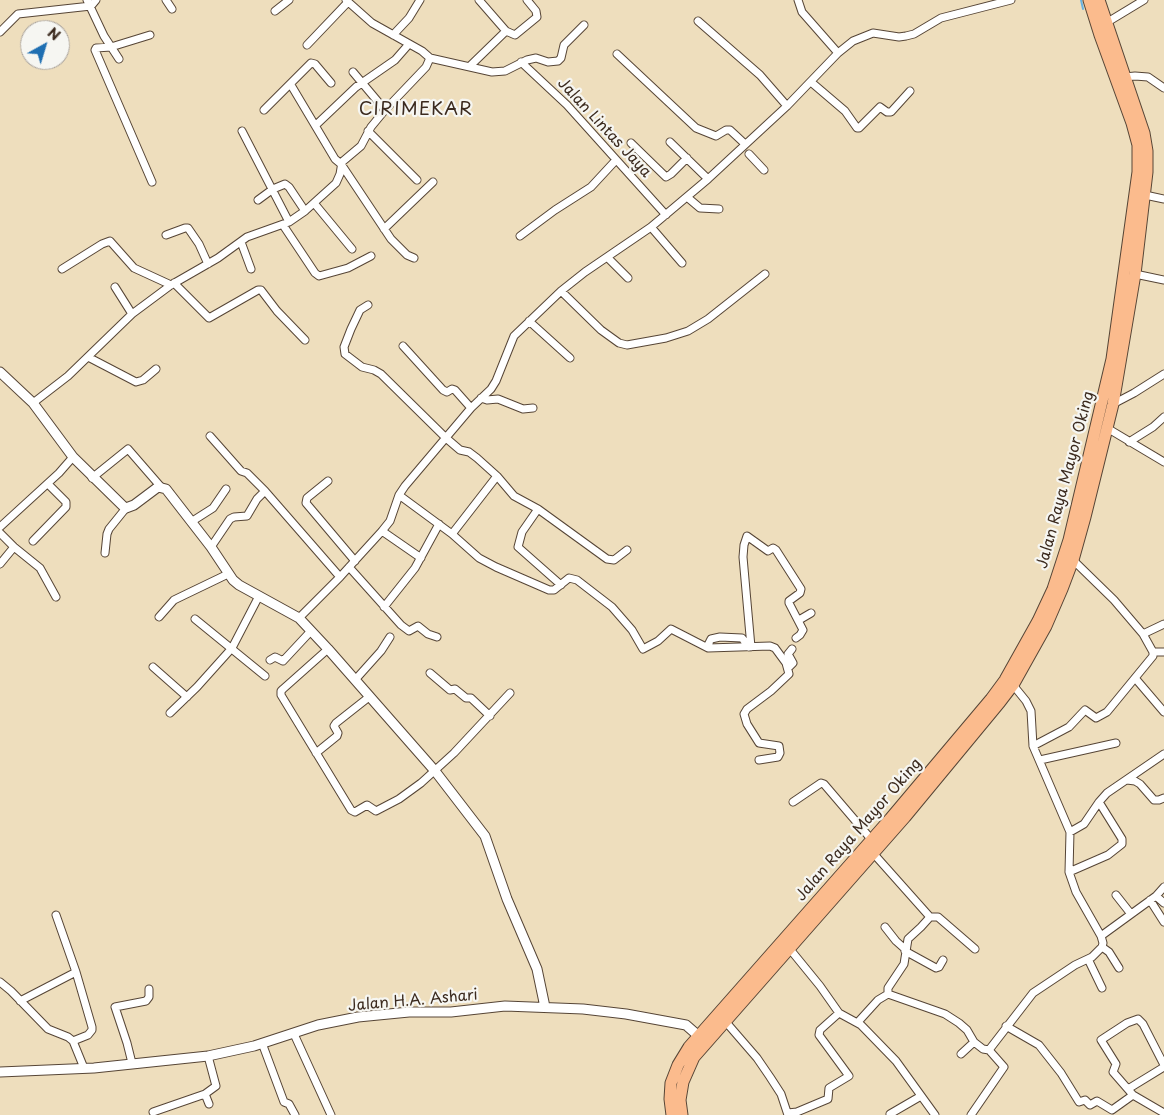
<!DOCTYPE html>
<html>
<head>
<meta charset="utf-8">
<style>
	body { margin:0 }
	#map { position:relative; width:1164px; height:1115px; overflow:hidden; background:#eedebd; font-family:"Playpen Sans",sans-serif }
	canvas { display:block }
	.north { position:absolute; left:20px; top:20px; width:50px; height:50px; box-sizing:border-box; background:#f6f6f2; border:1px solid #aba49d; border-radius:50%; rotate:39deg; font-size:14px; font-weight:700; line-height:20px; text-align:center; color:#3b2a1e }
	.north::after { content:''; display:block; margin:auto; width:18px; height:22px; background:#1f6fb2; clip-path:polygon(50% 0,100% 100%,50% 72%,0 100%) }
</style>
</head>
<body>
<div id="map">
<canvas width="1164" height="1115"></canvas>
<div class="north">N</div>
</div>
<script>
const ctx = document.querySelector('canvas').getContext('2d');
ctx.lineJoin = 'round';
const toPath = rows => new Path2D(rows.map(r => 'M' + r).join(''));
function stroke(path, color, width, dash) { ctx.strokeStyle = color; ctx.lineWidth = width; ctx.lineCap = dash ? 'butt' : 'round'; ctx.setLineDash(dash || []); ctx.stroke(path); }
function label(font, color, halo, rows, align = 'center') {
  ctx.font = font + ' "Playpen Sans",sans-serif'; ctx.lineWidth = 4.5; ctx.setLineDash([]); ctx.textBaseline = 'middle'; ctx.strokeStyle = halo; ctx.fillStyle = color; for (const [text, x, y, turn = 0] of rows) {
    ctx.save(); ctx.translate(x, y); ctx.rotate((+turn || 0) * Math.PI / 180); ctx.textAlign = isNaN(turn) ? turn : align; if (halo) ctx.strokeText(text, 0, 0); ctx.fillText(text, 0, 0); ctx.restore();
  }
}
const stream = toPath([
	[1081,0,1083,9]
]);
const minor = toPath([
	[87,0,104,36,119,59],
	[166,0,172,9],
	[479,0,506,31],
	[798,0,802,12,838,53],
	[275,11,289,0],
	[698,21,760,75,787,106],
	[1106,23,1144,0],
	[0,32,18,14,91,6,96,0],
	[150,35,111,47,96,48,95,50,152,182],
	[393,35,409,18,420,0],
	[307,45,348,2],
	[617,54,696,128,716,136,726,130,730,130,745,144],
	[430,58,492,72,505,71,527,60,536,58,548,62,558,61,561,58,564,45,584,25],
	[521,62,567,105,666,215],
	[471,65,506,31,515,35,537,17,536,11,527,0],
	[353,72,385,110],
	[1125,77,1135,76,1148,77,1164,88],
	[811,82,845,111,857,128,859,128,880,107,887,112,891,112,910,91],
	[291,85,335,159,341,164,391,239,407,255,414,258],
	[264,110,311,63,315,64,331,83],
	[316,125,356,87,395,60,409,44],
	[242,131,289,222],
	[368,131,417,180],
	[670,142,708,179],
	[631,143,666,177,671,174,687,158],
	[749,154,764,170],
	[1145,195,1164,199],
	[687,197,700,208,719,209],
	[258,200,273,189,285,184,289,187,305,211],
	[314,203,352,249],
	[283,225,315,273,319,276,348,268,371,256],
	[651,227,682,263],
	[384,229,433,182],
	[166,235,185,228,188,228,199,244,208,264],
	[520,236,555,210,591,187,616,160],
	[241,242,251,269],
	[607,257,628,278],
	[62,269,102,244,110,241,134,268,171,285],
	[1135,274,1164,280],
	[174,283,209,318,258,290,261,290,277,311,305,340],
	[115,287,132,314],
	[561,291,601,330,619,343,627,345,666,338,688,331,708,319,765,274],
	[368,305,360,310,351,329,344,347,345,354,362,367,374,370,381,374,446,438,460,450,469,452,477,458,497,476,514,496,538,509,607,559,614,560,627,550],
	[529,321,570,358],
	[403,346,443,390,447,392,452,389,455,390,471,408],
	[88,357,136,382,143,380,156,369],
	[481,398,487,400,498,399,523,409,533,408],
	[33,403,68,376,132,314,171,285,218,258,247,237,289,222,305,211,336,183,340,174,342,162,361,146,371,127,385,110,426,67,430,58,422,51,372,23,346,0],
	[1113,404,1134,393,1164,374],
	[1107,428,1164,462],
	[210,436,241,471,247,473,265,491,340,577],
	[1129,442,1153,427,1164,417],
	[92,478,128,449,161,487],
	[328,481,307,498,306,503,355,561],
	[399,495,452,534,479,558,496,567,549,590,554,590,569,578,577,580,612,607,632,630,643,649,658,641,671,629,708,648,770,646,775,648,786,663,789,674,771,691,747,709,744,714,747,724,759,743,779,746,780,753,778,757,759,760],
	[538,509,522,532,518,547,561,585],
	[191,522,213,508,226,489],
	[0,527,59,473,73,457],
	[382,531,421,558],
	[0,533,14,547,40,568,56,597],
	[452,534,497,476],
	[33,541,66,507,66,502,48,484],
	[211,547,230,519,234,517,247,516,257,499,265,491],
	[105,553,107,534,109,529,126,508],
	[1073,560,1114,600,1143,634,1164,624],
	[0,564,14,547],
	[349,567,401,625,409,631,418,626,428,634,437,637],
	[384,607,415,568,439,524],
	[159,617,174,600,228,574],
	[299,618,340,577,382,531,390,521,399,495,405,486,471,408,491,389,496,381,514,336,561,291,585,272,651,227,708,179,787,106,838,53,853,41,873,33,899,37,906,36,914,34,941,18,1011,0],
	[195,619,265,676],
	[799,620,811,613],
	[707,647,711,639,720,637,742,638,749,647],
	[751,647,743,557,744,545,747,536,768,551,773,548,776,550,801,589,800,593,789,601,789,603,803,630,800,635,796,638],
	[328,649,283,689,281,691,281,695,351,810,355,812,367,805,376,811,399,799,421,783,454,753,510,693],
	[1153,652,1164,652],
	[270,660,275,657,283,661,310,632],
	[153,667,187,697],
	[788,668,793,663,788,654,792,649],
	[430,673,450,690,455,689,466,698,471,698,490,716],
	[1135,678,1164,712],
	[355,680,381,651,390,637],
	[1013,685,1026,701,1031,711,1033,746,1070,832,1069,872,1076,892,1101,936,1103,943,1102,947],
	[170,713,197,687,232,648,259,596],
	[1033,746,1069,727,1085,710,1096,718,1107,712,1153,656,1153,652,1143,634],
	[316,753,337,736,338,733,334,726,336,723,369,697],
	[1040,760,1116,743],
	[1127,780,1135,781,1140,784,1154,800,1159,800,1164,798],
	[793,802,821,783,824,784,871,839],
	[1070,832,1084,824,1099,802,1107,793,1164,754],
	[873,853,930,917],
	[1069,872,1108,855,1122,844,1122,839,1099,802],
	[1116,895,1131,914],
	[1156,896,1164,903],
	[1150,900,1164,922],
	[56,915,76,972,92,1027,92,1030,88,1035,73,1041],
	[930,917,938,917,975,949],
	[885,927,896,941,905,949],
	[1101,936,1156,896,1164,887],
	[1102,947,1109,952,1119,968],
	[789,948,820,986,839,1013,861,1025,896,1061,935,1115],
	[905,951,936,968,939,967,943,960],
	[1088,959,1102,988],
	[0,982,11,991,48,1029,68,1037,73,1041,84,1068],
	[888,994,945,1014,959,1023,967,1030,974,1042,983,1049,989,1050,1004,1067,971,1115],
	[888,994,888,988,904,964,908,939,921,927,930,917],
	[20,1001,76,972],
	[725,1021,757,1058,770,1077,781,1094,788,1115],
	[858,1022,878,1000,888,994],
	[1006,1026,1039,1045,1061,1073,1079,1102,1085,1100,1090,1105,1097,1101,1112,1110,1133,1095],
	[294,1034,331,1115],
	[262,1043,284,1102,289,1104,295,1115],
	[989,1050,1033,993,1075,965,1092,957,1102,947],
	[961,1054,974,1042],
	[208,1056,216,1086,205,1094,209,1104],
	[132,1063,127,1043,115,1007,146,1001,149,997,149,989],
	[1164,1065,1143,1024,1138,1019,1127,1023,1101,1040,1116,1064,1113,1072,1133,1095,1164,1113],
	[1128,1089,1164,1067],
	[153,1112,205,1094],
	[788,1113,797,1112,828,1099,829,1088,849,1076,819,1035,820,1030,839,1013],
	[890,1114,921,1096]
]);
const tertiary = toPath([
	[0,372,33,403,73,457,123,506,126,508,134,505,158,487,166,489,211,547,233,580,239,585,299,618,328,649,435,771,485,836,507,899,537,969,545,1007],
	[0,1072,94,1068,208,1056,254,1046,318,1025,358,1017,409,1012,451,1012,505,1006,583,1009,626,1014,686,1025,702,1039]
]);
const primary = toPath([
	[672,1115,670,1099,671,1083,678,1065,689,1047,890,819,991,699,1005,680,1038,621,1053,589,1069,540,1112,359,1138,172,1138,145,1132,123,1100,35,1089,0],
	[682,1115,680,1100,683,1082,694,1057,905,817,1000,702,1013,685,1046,626,1062,589,1073,560,1085,517,1113,404,1135,274,1147,172,1147,151,1144,133,1099,0]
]);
const streetNames = [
	["Jalan Lintas Jaya",604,128,47],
	["Jalan Raya Mayor Oking",1066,480,-75],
	["Jalan Raya Mayor Oking",859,830,-49],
	["Jalan H.A. Ashari",413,1001,-5]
];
const quarterNames = [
	["CIRIMEKAR",416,110]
];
stroke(stream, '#69b1e1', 2);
stroke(minor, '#564536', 9);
stroke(tertiary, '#564536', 11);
stroke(primary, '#564536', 13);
stroke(minor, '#fff', 7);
stroke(tertiary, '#fff', 9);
stroke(primary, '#fbbb8d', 11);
label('15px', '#3b2a1e', '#f6f6f2', streetNames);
ctx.letterSpacing = '1px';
label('18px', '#3b2a1e', '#f6f6f2', quarterNames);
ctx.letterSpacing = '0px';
</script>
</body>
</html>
